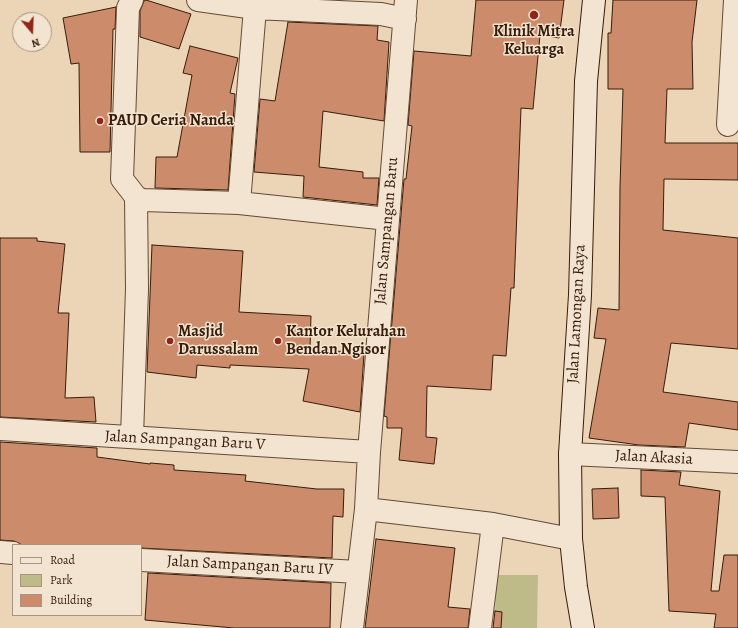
<!DOCTYPE html>
<html>
<head>
<meta charset="utf-8">
<style>
	body { margin:0 }
	#map { position:relative; width:738px; height:628px; overflow:hidden; background:#ebd5b6; font-family:Alegreya,serif }
	canvas { display:block }
	.legend { position:absolute; left:12px; top:544px; width:130px; height:72px; box-sizing:border-box; background:#f2e4d0; border:1px solid #a79481; margin:0; padding:5px 7px; list-style:none; font-size:12px; color:#371c0a }
	.legend li { display:flex; align-items:center; gap:8px; height:20px }
	.legend b { width:20px; border:1px solid #a79481 }
	.north { position:absolute; left:12px; top:12px; width:40px; height:40px; box-sizing:border-box; background:#f2e4d0; border:1px solid #a79481; border-radius:50%; rotate:161deg; font-size:11px; font-weight:700; line-height:16px; text-align:center; color:#371c0a }
	.north::after { content:''; display:block; margin:auto; width:14px; height:18px; background:#8f2418; clip-path:polygon(50% 0,100% 100%,50% 72%,0 100%) }
</style>
</head>
<body>
<div id="map">
<canvas width="738" height="628"></canvas>
<ul class="legend">
<li><b style="height:5px;background:#f2e4d0"></b>Road</li>
<li><b style="height:11px;background:#bfbb88"></b>Park</li>
<li><b style="height:11px;background:#cc8b6b"></b>Building</li>
</ul>
<div class="north">N</div>
</div>
<script>
const ctx = document.querySelector('canvas').getContext('2d');
ctx.lineJoin = 'round';
function paint(path, color) { ctx.fillStyle = color; ctx.fill(path, 'evenodd'); }
const toPath = rows => new Path2D(rows.map(r => 'M' + r).join(''));
function stroke(path, color, width, dash) { ctx.strokeStyle = color; ctx.lineWidth = width; ctx.lineCap = dash ? 'butt' : 'round'; ctx.setLineDash(dash || []); ctx.stroke(path); }
function label(font, color, halo, rows, align = 'center') {
  ctx.font = font + ' Alegreya,serif'; ctx.lineWidth = 3; ctx.setLineDash([]); ctx.textBaseline = 'middle'; ctx.strokeStyle = halo; ctx.fillStyle = color; for (const [text, x, y, turn = 0] of rows) {
    ctx.save(); ctx.translate(x, y); ctx.rotate((+turn || 0) * Math.PI / 180); ctx.textAlign = isNaN(turn) ? turn : align; if (halo) ctx.strokeText(text, 0, 0); ctx.fillText(text, 0, 0); ctx.restore();
  }
}
const green = toPath([
	[496,575,538,575,537,628,495,628]
]);
const building = toPath([
	[146,0,191,14,179,49,140,37,140,11,144,1,146,0],
	[476,0,564,0,559,38,540,35,533,109,521,108,514,288,511,288,506,356,493,355,491,390,427,386,426,437,437,438,434,464,399,460,402,428,387,428,387,417,384,416,404,179,406,179,412,126,408,125,414,51,471,56,476,0],
	[613,0,697,0,692,42,693,89,667,89,665,143,738,143,738,180,664,179,663,230,738,238,738,349,671,343,663,392,738,402,738,430,689,423,685,447,639,445,589,438,606,339,594,338,598,308,619,310,620,187,623,89,608,89,608,33,611,33,613,0],
	[116,7,115,29,113,29,110,152,80,152,79,63,71,64,63,18,116,7],
	[288,22,378,26,377,40,389,42,384,121,323,111,319,167,363,172,363,178,379,178,377,205,303,197,304,176,254,172,260,99,275,101,288,22],
	[190,46,238,58,230,93,235,94,228,190,155,188,156,157,177,157,192,75,183,73,190,46],
	[0,238,37,238,37,241,65,244,58,313,69,313,65,398,94,397,96,422,0,417,0,238],
	[152,245,243,251,239,312,311,316,310,348,364,354,360,412,303,401,309,369,230,365,230,368,197,365,196,378,147,372,152,245],
	[0,442,97,448,97,457,150,464,150,463,174,465,174,470,246,475,245,481,317,489,344,489,343,517,333,516,332,558,141,548,141,545,22,545,14,541,0,540,0,442],
	[641,470,681,472,679,485,720,491,711,591,719,591,724,555,738,555,738,628,714,628,716,614,669,611,665,497,641,496,641,470],
	[618,488,619,518,593,519,592,489,618,488],
	[376,539,455,548,448,607,470,609,468,628,365,628,376,539],
	[148,573,331,583,330,628,234,628,145,620,148,573],
	[495,611,502,612,501,628,493,628,495,611]
]);
const street = toPath([
	[132,0,128,8,122,179,136,197,142,200,239,203,388,219],
	[198,0,255,8,381,14,405,19],
	[728,125,735,0],
	[239,203,255,8],
	[0,429,369,452],
	[132,437,137,289,136,197],
	[570,454,738,462],
	[366,509,493,524,571,539],
	[0,552,13,553],
	[141,560,358,572],
	[352,628,366,509,369,452,406,0],
	[480,628,493,524]
]);
const secondary = toPath([
	[583,628,576,587,571,539,570,454,580,295,586,81,594,0]
]);
const markers = [
	[534,15,5,"#8f2418"],
	[100,121,4,"#8f2418"],
	[170,341,4,"#8f2418"],
	[278,341,4,"#8f2418"]
];
const poiNames = [
	["Klinik Mitra",534,32,"center"],
	["Keluarga",534,50,"center"],
	["PAUD Ceria Nanda",108,121],
	["Masjid",178,332],
	["Darussalam",178,350],
	["Kantor Kelurahan",286,332],
	["Bendan Ngisor",286,350]
];
const streetNames = [
	["Jalan Sampangan Baru",387,231,-85],
	["Jalan Lamongan Raya",577,314,-87],
	["Jalan Sampangan Baru V",185,441,3],
	["Jalan Akasia",654,458,3],
	["Jalan Sampangan Baru IV",250,566,3]
];
paint(green, '#bfbb88');
paint(building, '#cc8b6b');
stroke(building, '#371c0a', 1);
stroke(street, '#644a35', 24);
stroke(secondary, '#371c0a', 24);
stroke(street, '#f2e4d0', 22);
stroke(secondary, '#f2e4d0', 22);
for (const [x, y, r, color] of markers) { const dot = new Path2D(); dot.arc(x, y, r, 0, 2 * Math.PI); ctx.fillStyle = color; ctx.fill(dot); stroke(dot, '#f2e4d0', 1.5); }
label('bold 16px', '#371c0a', '#f2e4d0', poiNames, 'left');
label('16px', '#371c0a', '#f2e4d0', streetNames);
</script>
</body>
</html>
